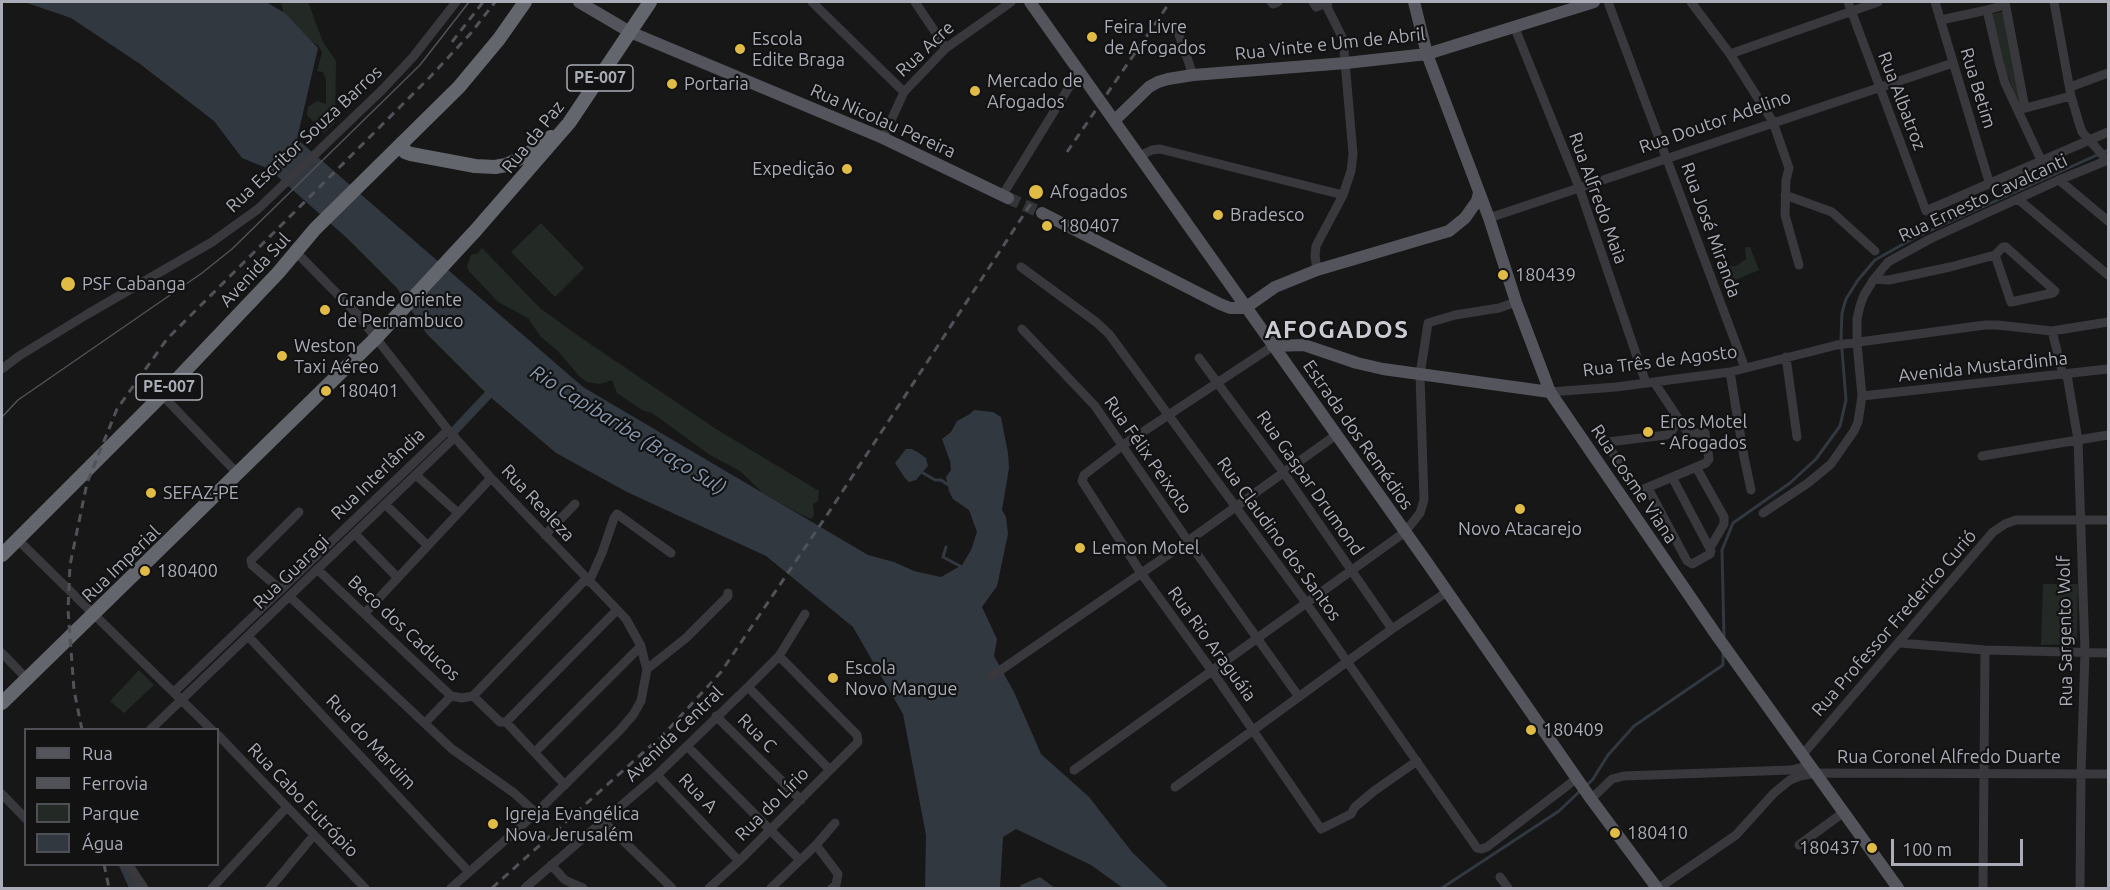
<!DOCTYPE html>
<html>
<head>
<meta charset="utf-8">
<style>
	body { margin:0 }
	#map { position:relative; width:2110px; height:890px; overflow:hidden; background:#171718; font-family:Ubuntu,sans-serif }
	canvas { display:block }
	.frame { position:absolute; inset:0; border:3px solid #aaadb7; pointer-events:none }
	.legend { position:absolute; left:24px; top:728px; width:195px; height:138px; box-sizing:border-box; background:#121213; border:2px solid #4f5055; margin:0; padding:8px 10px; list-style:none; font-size:18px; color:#aaadb7 }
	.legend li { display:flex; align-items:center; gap:12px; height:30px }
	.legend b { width:30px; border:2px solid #4f5055 }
	.scale { position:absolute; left:1891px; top:839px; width:132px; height:27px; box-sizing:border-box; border:3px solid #aaadb7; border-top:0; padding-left:8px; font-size:18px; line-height:21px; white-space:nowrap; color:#aaadb7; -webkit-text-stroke:4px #121213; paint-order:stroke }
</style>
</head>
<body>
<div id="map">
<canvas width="2110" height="890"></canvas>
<div class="frame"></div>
<ul class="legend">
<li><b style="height:8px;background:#54555c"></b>Rua</li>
<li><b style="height:8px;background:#515258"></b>Ferrovia</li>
<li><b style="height:16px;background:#232a25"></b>Parque</li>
<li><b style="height:16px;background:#313840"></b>Água</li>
</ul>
<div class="scale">100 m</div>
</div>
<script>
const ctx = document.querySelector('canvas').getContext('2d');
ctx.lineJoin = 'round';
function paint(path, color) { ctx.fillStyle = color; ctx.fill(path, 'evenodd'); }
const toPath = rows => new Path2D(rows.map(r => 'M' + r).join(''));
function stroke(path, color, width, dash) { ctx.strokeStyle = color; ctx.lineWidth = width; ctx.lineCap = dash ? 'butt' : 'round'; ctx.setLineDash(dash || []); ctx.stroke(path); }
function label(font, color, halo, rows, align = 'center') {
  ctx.font = font + ' Ubuntu,sans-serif'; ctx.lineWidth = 4.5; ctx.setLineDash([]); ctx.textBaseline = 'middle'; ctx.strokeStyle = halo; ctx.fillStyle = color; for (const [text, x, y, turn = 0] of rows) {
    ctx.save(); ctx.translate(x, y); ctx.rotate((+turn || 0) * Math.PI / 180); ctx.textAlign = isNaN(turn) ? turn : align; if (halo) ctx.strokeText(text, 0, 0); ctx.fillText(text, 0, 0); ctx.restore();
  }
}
const green = toPath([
	[281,2,308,2,323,42,336,61,335,123,324,133,307,115,308,107,317,101,326,104,326,79,323,72,317,71,322,52,318,45,313,43,304,33,281,17,283,11],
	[2006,11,2022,112,2002,61,1992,14],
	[541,223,584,268,555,297,511,252],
	[1745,247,1750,247,1759,270,1728,283,1721,275,1726,266,1736,266,1746,259],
	[482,248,540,308,577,335,716,429,819,491,818,501,813,504,814,515,811,519,798,513,763,493,740,471,710,455,652,413,642,410,617,393,612,380,600,384,587,382,580,377,557,350,541,337,528,318,498,302,469,271,467,266,471,255,478,253],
	[2043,584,2078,584,2077,640,2074,644,2041,645],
	[139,670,154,685,124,713,110,701]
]);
const water = toPath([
	[24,2,266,2,285,13,318,48,297,139,583,387,868,555,894,562,914,571,941,577,962,565,971,550,977,532,969,510,953,499,949,491,946,477,951,470,950,461,942,439,951,432,957,421,970,414,974,410,993,412,1001,417,1008,453,1009,468,1002,510,1006,517,1008,534,997,586,982,607,997,639,994,656,1014,692,1041,754,1089,797,1132,852,1169,888,1123,888,1091,865,1016,829,1003,837,1000,888,925,888,926,835,903,714,853,627,766,556,627,492,556,453,488,395,426,333,397,288,348,239,269,169,242,158,214,121,140,64,71,18],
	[906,449,912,449,919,453,926,458,928,466,916,480,909,482,905,478,895,463],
	[1040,877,1055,888,1019,888,1021,885]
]);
const stream = toPath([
	[923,473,935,480,941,480,950,486],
	[946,547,943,557,960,566,962,570],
	[1724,637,1722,550,1733,523,1790,483,1816,459,1840,426,1846,400,1841,338,1842,313,1846,299,1858,280,1875,260,1914,238,2108,150],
	[1586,786,1593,779,1608,755,1634,726,1723,665,1723,652],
	[1442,888,1559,811,1581,790]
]);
const canal = toPath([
	[455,430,488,395],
	[123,864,134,888]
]);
const majorTunnel = toPath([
	[1008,198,1042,213]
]);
const minor = toPath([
	[812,2,904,92],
	[915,2,946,48],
	[1271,2,1273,4,1278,2],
	[1313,2,1316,7,1328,2,1327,7,1343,39,1353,154,1351,171,1343,195,1316,246,1315,256,1317,270],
	[1608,2,1745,368],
	[1691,2,1730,54,1773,122,1789,168,1786,180,1785,215,1799,265],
	[1848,2,1926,211,2108,132],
	[1935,2,1990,185],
	[2005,2,2025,108],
	[2054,2,2071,96,2079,123,2082,132,2108,161],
	[2005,5,1987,10,1999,62,2005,83,2042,162],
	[1941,20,1987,10],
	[1176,26,1193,75],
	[1514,26,1579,187,1646,383],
	[1730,54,1878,2],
	[2070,87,2108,73],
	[2022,109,2071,96],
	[883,138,904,92,946,48,1011,2],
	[1139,156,1152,150,1160,149,1343,195],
	[2059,180,2108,221],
	[1785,195,1832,212,1875,251],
	[1002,196,1079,71],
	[2018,199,2108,275],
	[1489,218,1953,63],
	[296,252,358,315,448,430,491,478,626,619,641,646,644,659,647,669,641,701,633,715,620,730,536,813,451,888],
	[1021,267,1096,322,1109,334,1307,604,1477,848,1481,849,1487,847,1576,779],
	[1874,279,1889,280,1950,267,1995,255,2003,247,2006,247,2055,291,2053,293,2011,302,1995,255],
	[1022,329,1095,406,1188,541,1299,697],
	[2052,331,2063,375],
	[1273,346,1123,445,1084,475,1082,481,1141,573,1212,671,1321,829,1351,814,1355,807,1374,791,1417,761],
	[1786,357,1797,437],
	[1199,358,1284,473,1392,629],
	[2,369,19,356,86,315,212,242,258,209,382,90,413,57,456,2],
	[1730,372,1744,457,1751,490],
	[2067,375,2078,440,2085,653,2081,774,2080,888],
	[1654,382,1688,433,1705,433,1709,459,1706,463,1639,491,1608,446,1608,442,1666,435,1672,431,1678,418],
	[1550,392,1616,387,1730,372,1837,345,1985,325,1997,325,2052,331,2108,322],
	[162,395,238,474],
	[1862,396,2108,369],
	[1982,456,2108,435],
	[1696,467,1724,517,1724,524,1710,548],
	[416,475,457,512],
	[1648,488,1687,561,1692,564,1710,554,1711,551,1672,477],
	[385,504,427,545],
	[1763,513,1808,483,1831,464,1854,431,1858,422,1862,396,1857,343,1857,319,1860,306,1864,295,1874,279,1888,262,1930,239,2059,180,2108,160],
	[355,534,397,577],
	[545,535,575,504],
	[17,539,212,730],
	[317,569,451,696,462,698,473,696],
	[589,582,602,553,614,518,617,514,671,553],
	[281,590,252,565,251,560,299,512],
	[289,596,452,749,514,793,536,813],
	[365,613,491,478],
	[248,636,469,872],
	[1900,643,1985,650,2108,653],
	[2,653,27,679],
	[647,669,686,638,728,596,728,593],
	[992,676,1188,541,1336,435],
	[748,687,830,770],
	[174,692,448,430],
	[473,696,586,579],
	[473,696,500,722,506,722,565,785],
	[716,716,801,800],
	[506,722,617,610],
	[425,723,451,696],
	[150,730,455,437],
	[218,735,365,888],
	[687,746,800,860],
	[535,752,641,646],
	[1803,754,1993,532,2005,524,2016,520,2108,520],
	[1074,770,1405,532,1420,513,1424,500,1420,375,1428,323,1455,315,1499,308,1516,302],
	[657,775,739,861],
	[1175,787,1392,629,1447,592],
	[2,794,26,819],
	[1591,799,1612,779,1624,776,1791,770,1811,765],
	[604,822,672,888],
	[816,845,838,874,836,885,832,888],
	[1799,845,1844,812],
	[128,864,144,888],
	[551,865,565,880,583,888],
	[1500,877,1508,888],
	[212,888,287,807],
	[270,888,314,835],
	[525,888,657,775,748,687,779,656,805,614],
	[709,888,739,861,858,742,857,735,779,656],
	[771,888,816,845,835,823],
	[1659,888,1736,835,1774,793,1790,780,1800,776,1816,773,2108,774],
	[1983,888,1985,650]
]);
const major = toPath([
	[579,2,630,32,883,138,1008,198],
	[1030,2,1426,561,1591,799,1657,888],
	[1414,2,1427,54,1489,218,1516,302,1550,392,1717,636,1898,888],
	[1115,120,1149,87,1158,82,1168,79,1193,75,1346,63,1427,54,1594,2],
	[1042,213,1220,304,1230,308,1245,308],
	[1245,308,1275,287,1317,270,1449,231,1465,218,1477,201,1479,193],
	[1273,346,1304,345,1357,363,1383,369,1550,392]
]);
const highway = toPath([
	[402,143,405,152,411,154,475,166,495,167,506,165,525,156,551,137],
	[2,555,162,395,278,273,315,229,459,87,499,39,525,2],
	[2,703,375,339,476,230,569,123,650,2]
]);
const tram = toPath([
	[2,417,18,400,202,273,232,249,420,65,469,2]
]);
const rail = toPath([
	[452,42,483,2],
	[1067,152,1170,2],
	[82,730,74,690,68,610,70,565,87,483,117,409,167,339,430,77,471,33,495,2],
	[104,864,109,888],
	[492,888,665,733,721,672,829,512,1032,202]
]);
const markers = [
	[1092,37,6,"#e0bc47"],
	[740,49,6,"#e0bc47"],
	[672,84,6,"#e0bc47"],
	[975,91,6,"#e0bc47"],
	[847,169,6,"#e0bc47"],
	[1036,192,8,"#e0bc47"],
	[1218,215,6,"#e0bc47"],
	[1047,226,6,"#e0bc47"],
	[1503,275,6,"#e0bc47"],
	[68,284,8,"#e0bc47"],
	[325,310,6,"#e0bc47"],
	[282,356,6,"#e0bc47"],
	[326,391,6,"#e0bc47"],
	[1648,432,6,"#e0bc47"],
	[151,493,6,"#e0bc47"],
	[1520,509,6,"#e0bc47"],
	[1080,548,6,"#e0bc47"],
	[145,571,6,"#e0bc47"],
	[833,678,6,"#e0bc47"],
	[1531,730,6,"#e0bc47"],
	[493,824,6,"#e0bc47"],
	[1615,833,6,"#e0bc47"],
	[1872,848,6,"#e0bc47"]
];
const shields = [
	[600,78,66],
	[169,387,66]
];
const shieldNames = [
	["PE-007",600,78],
	["PE-007",169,387]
];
const poiNames = [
	["Feira Livre",1104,27],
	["de Afogados",1104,48],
	["Escola",752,39],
	["Edite Braga",752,60],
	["Mercado de",987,81],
	["Afogados",987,102],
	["Portaria",684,84],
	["Expedição",835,169,"right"],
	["Afogados",1050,192],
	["Bradesco",1230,215],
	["180407",1059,226],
	["180439",1515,275],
	["PSF Cabanga",82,284],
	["Grande Oriente",337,300],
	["de Pernambuco",337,321],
	["Weston",294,346],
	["Taxi Aéreo",294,367],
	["180401",338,391],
	["Eros Motel",1660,422],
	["- Afogados",1660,443],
	["SEFAZ-PE",163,493],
	["Novo Atacarejo",1520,529,"center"],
	["Lemon Motel",1092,548],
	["180400",157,571],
	["Escola",845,668],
	["Novo Mangue",845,689],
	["180409",1543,730],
	["Igreja Evangélica",505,814],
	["Nova Jerusalém",505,835],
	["180410",1627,833],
	["180437",1860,848,"right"]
];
const streetNames = [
	["Rua Vinte e Um de Abril",1330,44,-6],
	["Rua Acre",925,49,-43],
	["Rua Betim",1978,88,73],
	["Rua Albatroz",1902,101,69],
	["Rua Nicolau Pereira",883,121,24],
	["Rua Doutor Adelino",1715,122,-19],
	["Rua da Paz",533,137,-51],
	["Rua Escritor Souza Barros",304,139,-43],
	["Rua Alfredo Maia",1598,198,70],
	["Rua Ernesto Cavalcanti",1983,198,-25],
	["Rua José Miranda",1711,230,70],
	["Avenida Sul",255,270,-47],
	["Rua Três de Agosto",1660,361,-7],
	["Avenida Mustardinha",1983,367,-6],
	["Estrada dos Remédios",1358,435,55],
	["Rua Félix Peixoto",1148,455,55],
	["Rua Interlândia",378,474,-44],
	["Rua Gaspar Drumond",1310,483,55],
	["Rua Cosme Viana",1634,484,56],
	["Rua Realeza",538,503,47],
	["Rua Claudino dos Santos",1279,539,54],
	["Rua Imperial",121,564,-44],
	["Rua Guaragi",291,572,-44],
	["Rua Professor Frederico Curió",1894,623,-49],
	["Beco dos Caducos",404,628,43],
	["Rua Sargento Wolf",2065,631,-91],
	["Rua Rio Araguáia",1212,644,54],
	["Rua C",757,733,45],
	["Avenida Central",674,734,-44],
	["Rua do Maruim",371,742,47],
	["Rua Coronel Alfredo Duarte",1949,757],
	["Rua A",698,793,46],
	["Rua Cabo Eutrópio",303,800,46],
	["Rua do Lírio",772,804,-45]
];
const waterNames = [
	["Rio Capibaribe (Braço Sul)",628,430,32]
];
const districtNames = [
	["AFOGADOS",1337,330]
];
paint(green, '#232a25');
paint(water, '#313840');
stroke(stream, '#313840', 3);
stroke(canal, '#313840', 9);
stroke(majorTunnel, '#343538', 12, [12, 6]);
stroke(minor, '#38383d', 9);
stroke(major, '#54555c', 12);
stroke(highway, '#64666d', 14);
stroke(tram, '#515258', 1.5);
stroke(rail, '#515258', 3, [8, 6]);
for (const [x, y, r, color] of markers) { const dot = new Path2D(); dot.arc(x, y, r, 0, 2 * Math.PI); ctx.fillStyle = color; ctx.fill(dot); stroke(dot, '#121213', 2); }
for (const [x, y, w] of shields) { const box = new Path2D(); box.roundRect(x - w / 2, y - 13, w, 26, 4.5); ctx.fillStyle = '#121213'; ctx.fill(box); stroke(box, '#aaadb7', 1.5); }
label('bold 16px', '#aaadb7', null, shieldNames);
label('18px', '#aaadb7', '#121213', poiNames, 'left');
label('18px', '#aaadb7', '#121213', streetNames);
label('italic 20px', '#8596ae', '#121213', waterNames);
ctx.letterSpacing = '1.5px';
label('bold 24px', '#cbccd3', '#121213', districtNames);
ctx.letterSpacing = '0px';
</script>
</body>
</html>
